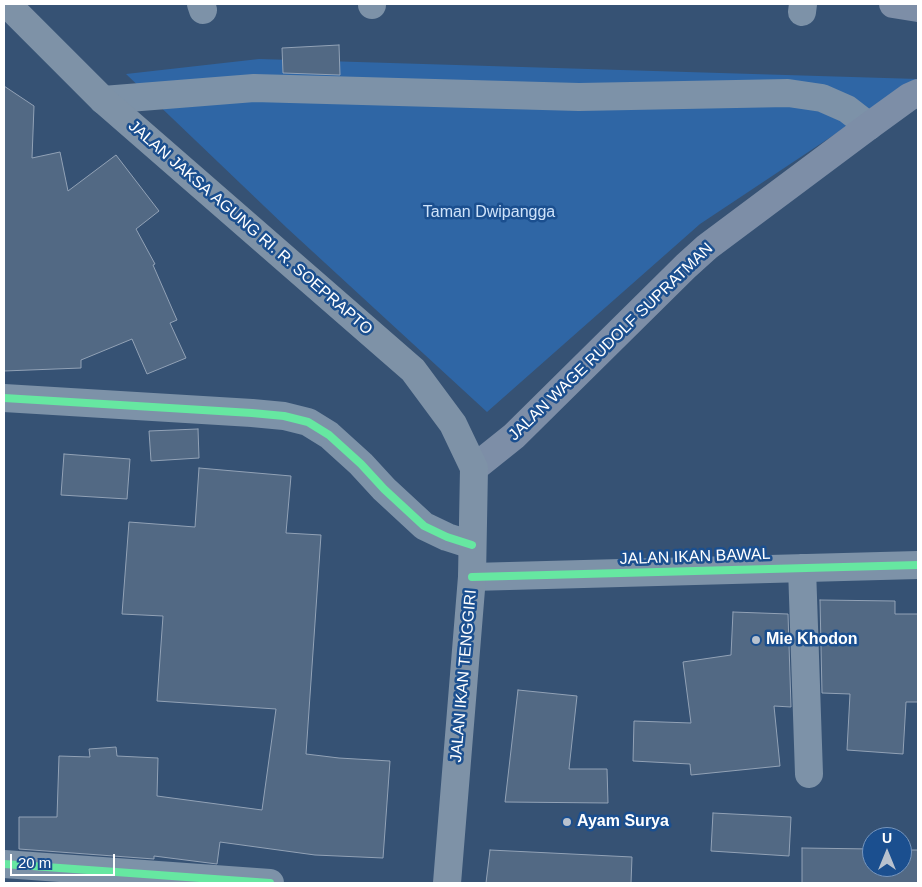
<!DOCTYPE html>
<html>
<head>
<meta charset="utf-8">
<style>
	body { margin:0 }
	#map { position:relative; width:922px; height:887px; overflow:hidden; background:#365274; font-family:Helvetica,sans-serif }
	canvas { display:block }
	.frame { position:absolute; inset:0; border:5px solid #fff; pointer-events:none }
	.north { position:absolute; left:862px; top:827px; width:50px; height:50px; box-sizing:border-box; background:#1b4f8f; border:1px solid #7695bc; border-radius:50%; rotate:0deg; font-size:14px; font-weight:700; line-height:20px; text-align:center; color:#fff }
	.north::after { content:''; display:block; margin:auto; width:18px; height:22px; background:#b9c2ce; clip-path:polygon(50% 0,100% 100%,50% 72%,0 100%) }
	.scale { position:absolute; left:10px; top:854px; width:105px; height:22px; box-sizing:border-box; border:2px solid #fff; border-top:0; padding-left:6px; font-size:15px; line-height:18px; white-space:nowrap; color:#fff; -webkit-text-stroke:4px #1b4f8f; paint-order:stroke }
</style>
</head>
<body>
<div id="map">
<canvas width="922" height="887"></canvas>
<div class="frame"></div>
<div class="north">U</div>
<div class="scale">20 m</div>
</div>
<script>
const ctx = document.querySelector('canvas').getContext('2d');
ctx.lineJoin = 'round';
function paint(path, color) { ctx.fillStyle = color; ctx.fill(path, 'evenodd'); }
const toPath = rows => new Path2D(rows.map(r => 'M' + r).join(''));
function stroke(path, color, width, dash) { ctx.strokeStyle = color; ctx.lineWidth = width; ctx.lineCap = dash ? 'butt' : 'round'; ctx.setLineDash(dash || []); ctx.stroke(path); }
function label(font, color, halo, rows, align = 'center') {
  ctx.font = font + ' Helvetica,sans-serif'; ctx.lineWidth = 5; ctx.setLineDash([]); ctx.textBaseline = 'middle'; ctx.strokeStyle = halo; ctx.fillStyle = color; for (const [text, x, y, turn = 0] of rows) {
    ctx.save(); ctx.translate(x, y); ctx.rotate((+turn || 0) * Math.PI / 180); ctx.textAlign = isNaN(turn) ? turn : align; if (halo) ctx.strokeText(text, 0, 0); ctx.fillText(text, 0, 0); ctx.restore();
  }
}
const green = toPath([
	[259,59,918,79,700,224,487,412,287,228,126,74]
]);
const building = toPath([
	[339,45,340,75,283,73,282,48,339,45],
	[4,86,34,106,32,158,60,152,68,191,116,155,159,211,136,229,155,264,153,265,177,320,170,323,186,358,147,374,132,339,81,360,81,368,4,371,4,86],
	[198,429,199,458,151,461,149,431,198,429],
	[64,454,130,459,127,499,61,495,64,454],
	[199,468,291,476,286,533,321,535,306,754,339,758,390,761,383,858,315,855,220,842,217,864,154,856,154,859,19,849,19,817,57,817,59,756,90,757,89,749,116,747,117,756,158,758,157,796,262,810,276,709,157,701,163,616,122,614,129,522,195,527,199,468],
	[820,600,895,601,895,614,918,614,918,702,906,702,903,754,847,750,850,694,822,693,820,600],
	[733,612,788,614,791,707,774,706,780,766,691,775,690,764,633,761,634,721,691,723,683,662,731,655,733,612],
	[518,690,577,696,569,769,607,769,608,803,505,802,518,690],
	[713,813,791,817,789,856,711,851,713,813],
	[802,848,872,849,872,867,902,867,902,850,918,850,918,883,802,883,802,848],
	[490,850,632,857,631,883,486,883,490,850]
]);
const minor = toPath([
	[201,4,203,10],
	[372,4,372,5],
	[802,12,803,4],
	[103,100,254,88,579,97,788,93,822,98,847,109,869,126],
	[4,398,252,413,284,416,308,422,329,435,361,464,384,489,424,526,447,537,472,545],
	[802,568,809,774],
	[472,577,918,565],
	[4,864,270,883]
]);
const major = toPath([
	[893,4,918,8],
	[474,468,514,436,686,266,707,247,869,126,909,97,918,93]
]);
const highway = toPath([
	[7,4,103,100,413,370,453,424,474,468,472,577,447,883]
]);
const cycleway = toPath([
	[4,398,252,413,284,416,308,422,329,435,361,464,384,489,424,526,447,537,472,545],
	[472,577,918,565],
	[4,864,270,883]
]);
const markers = [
	[756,640,5,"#b9c2ce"],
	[567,822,5,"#b9c2ce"]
];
const parkNames = [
	["Taman Dwipangga",489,213]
];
const streetNames = [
	["JALAN JAKSA AGUNG RI. R. SOEPRAPTO",250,228,41],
	["JALAN WAGE RUDOLF SUPRATMAN",611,342,-44],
	["JALAN IKAN BAWAL",695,557,-2],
	["JALAN IKAN TENGGIRI",464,676,-85]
];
const poiNames = [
	["Mie Khodon",766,640],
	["Ayam Surya",577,822]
];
paint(green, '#2f66a5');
paint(building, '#526984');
stroke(building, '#92a2b6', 1);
stroke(minor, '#7d92a8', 28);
stroke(major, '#7d8ea7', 28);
stroke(highway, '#7e92a7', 28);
stroke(cycleway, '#66e7a1', 8);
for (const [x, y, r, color] of markers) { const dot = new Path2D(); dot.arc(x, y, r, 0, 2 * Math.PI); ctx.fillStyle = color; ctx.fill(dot); stroke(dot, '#1b4f8f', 2); }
label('16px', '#cfe3fa', '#1b4f8f', parkNames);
label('16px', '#fff', '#1b4f8f', streetNames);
label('bold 16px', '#fff', '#1b4f8f', poiNames, 'left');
</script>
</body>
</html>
